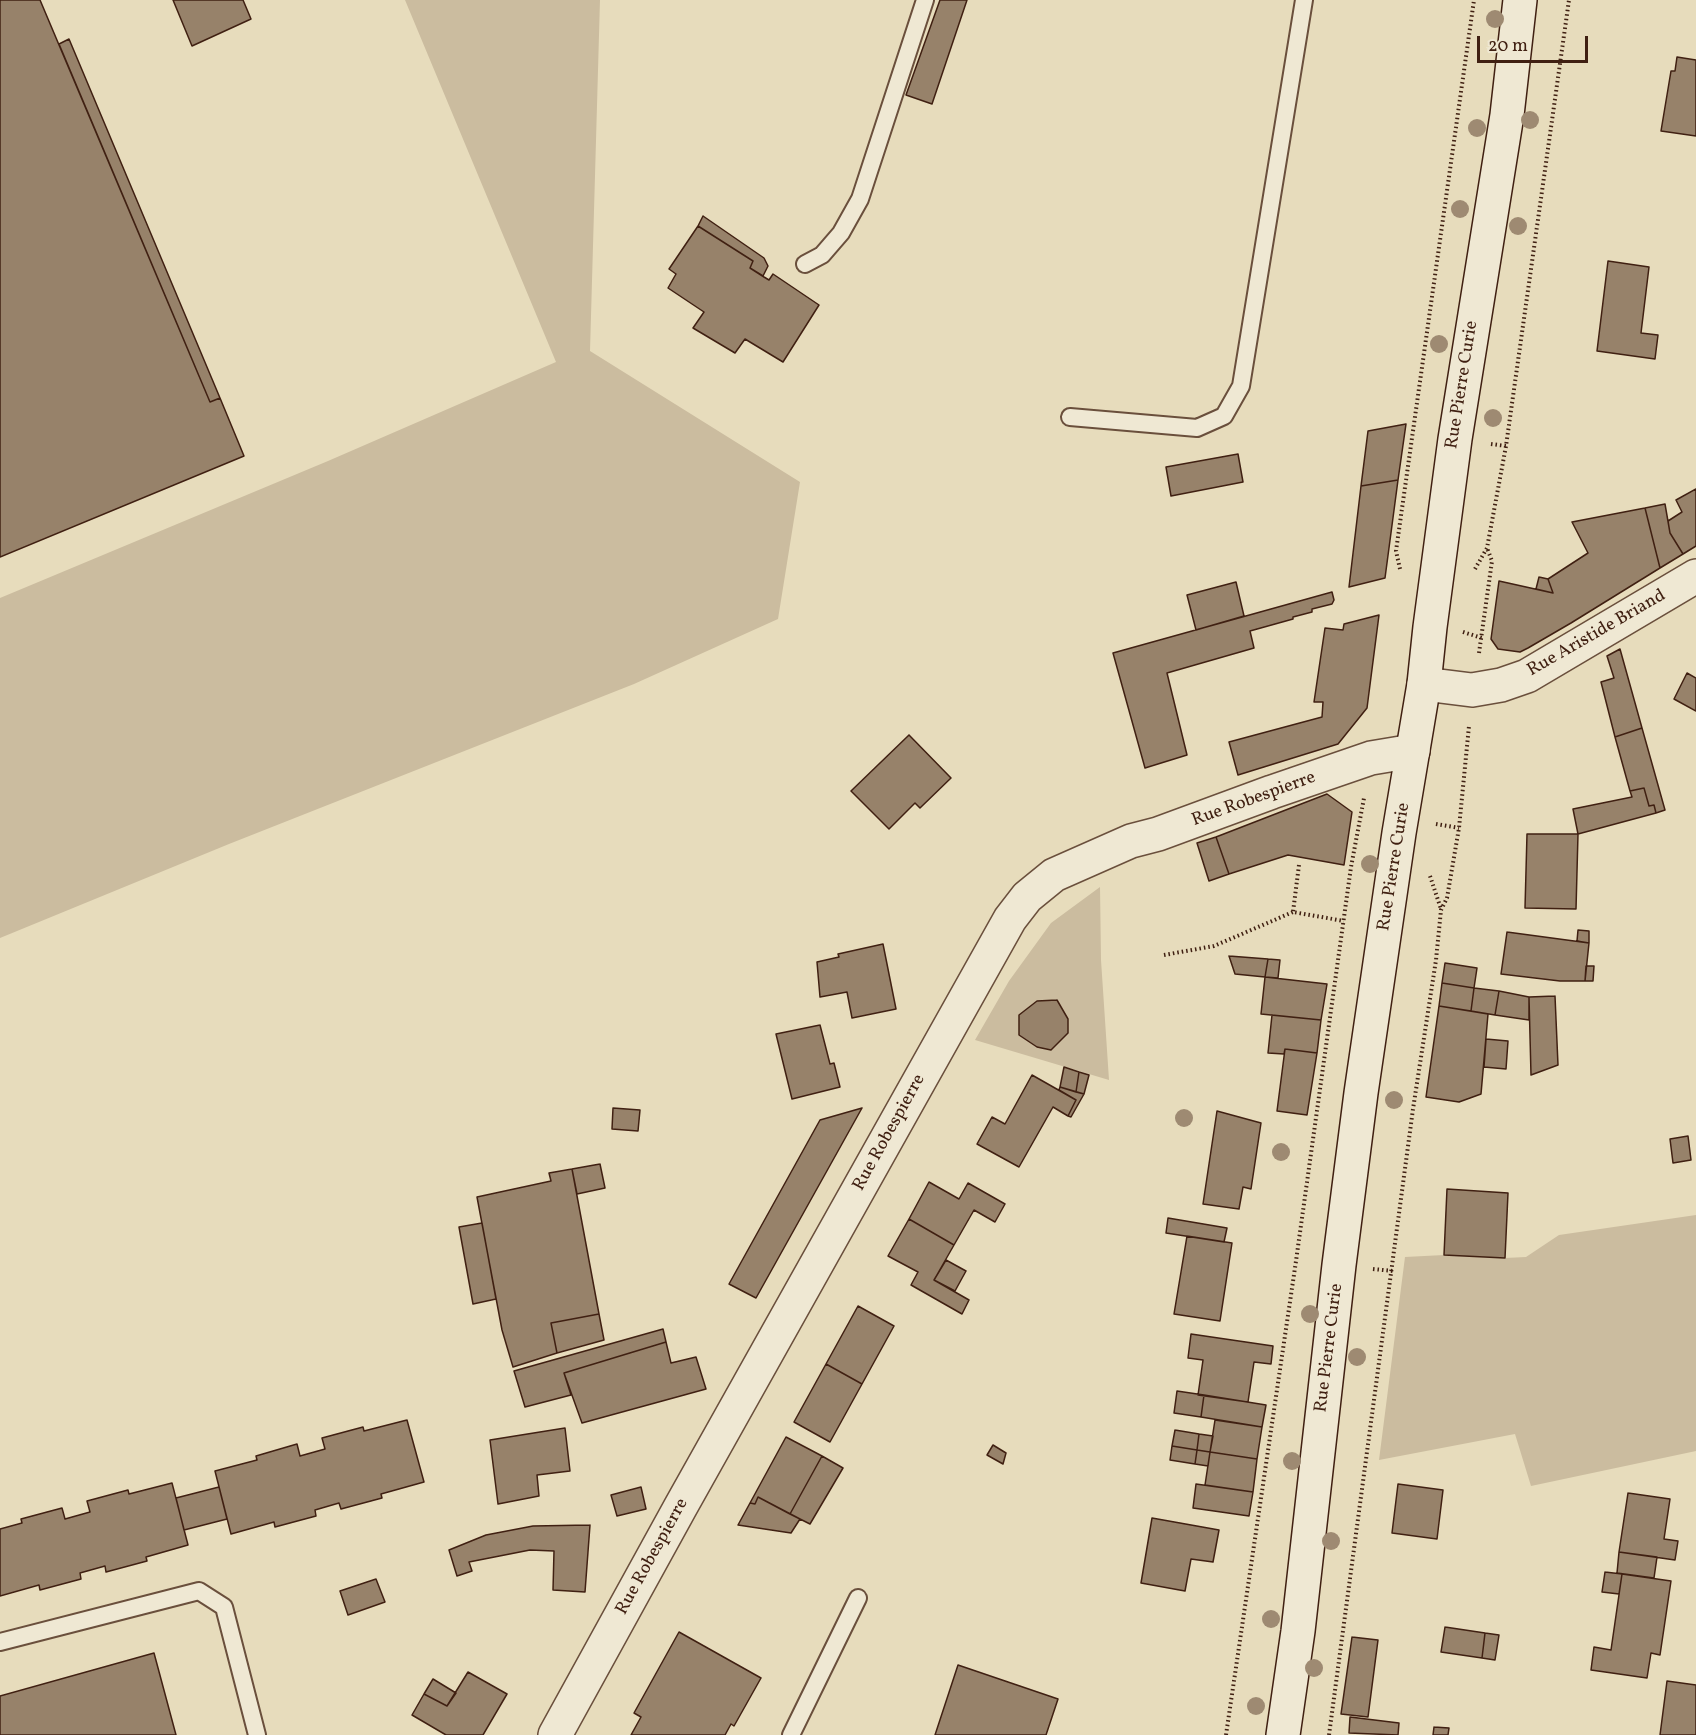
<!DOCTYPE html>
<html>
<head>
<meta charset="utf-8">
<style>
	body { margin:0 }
	#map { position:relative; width:1696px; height:1735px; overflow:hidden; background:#e7dcbc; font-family:Vollkorn,serif }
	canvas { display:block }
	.scale { position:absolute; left:1477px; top:36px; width:111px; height:27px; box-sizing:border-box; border:3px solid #402012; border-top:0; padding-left:8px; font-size:18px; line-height:21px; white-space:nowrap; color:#402012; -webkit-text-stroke:4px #efe8d3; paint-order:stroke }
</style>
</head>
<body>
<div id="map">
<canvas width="1696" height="1735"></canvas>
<div class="scale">20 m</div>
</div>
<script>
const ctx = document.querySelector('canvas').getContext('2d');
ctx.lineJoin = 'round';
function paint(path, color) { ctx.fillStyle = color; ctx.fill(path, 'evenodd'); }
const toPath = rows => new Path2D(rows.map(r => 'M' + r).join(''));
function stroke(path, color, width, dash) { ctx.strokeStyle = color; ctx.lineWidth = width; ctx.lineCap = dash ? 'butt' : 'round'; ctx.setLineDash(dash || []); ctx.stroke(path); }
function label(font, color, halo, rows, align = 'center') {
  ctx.font = font + ' Vollkorn,serif'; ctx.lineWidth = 4.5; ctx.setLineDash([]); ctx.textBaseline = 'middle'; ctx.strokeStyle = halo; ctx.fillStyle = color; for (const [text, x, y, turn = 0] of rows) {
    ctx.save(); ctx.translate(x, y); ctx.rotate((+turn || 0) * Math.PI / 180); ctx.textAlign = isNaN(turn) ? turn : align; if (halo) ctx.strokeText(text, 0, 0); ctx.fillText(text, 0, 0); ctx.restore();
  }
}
const green = toPath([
	[405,0,600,0,590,351,800,482,778,619,634,684,229,844,0,938,0,598,328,461,556,362],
	[1100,887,1101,960,1109,1080,975,1040,1009,981,1051,923],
	[1696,1215,1696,1451,1531,1486,1515,1434,1379,1460,1405,1257,1444,1255,1505,1258,1526,1257,1559,1235]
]);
const building = toPath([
	[0,0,40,0,210,402,220,398,244,456,0,557,0,0],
	[173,0,243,0,251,19,192,46,173,0],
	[940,0,967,0,932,104,906,95,940,0],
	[69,39,220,398,210,402,59,44,69,39],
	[1677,57,1696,60,1696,136,1661,131,1671,71,1675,71,1677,57],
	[703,216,764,258,768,266,763,276,750,268,753,261,698,226,703,216],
	[698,226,753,261,750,268,764,277,769,280,773,274,819,305,783,362,745,339,735,353,693,328,704,312,668,288,676,274,669,269,698,226],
	[1608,261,1649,267,1641,333,1658,335,1655,359,1597,351,1608,261],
	[1406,424,1398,480,1361,486,1368,431,1406,424],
	[1238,454,1243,482,1171,496,1166,467,1238,454],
	[1398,480,1385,578,1349,587,1361,486,1398,480],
	[1696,489,1696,546,1683,554,1670,533,1668,521,1682,512,1676,500,1696,489],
	[1665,504,1670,533,1683,554,1660,568,1645,508,1665,504],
	[1645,508,1660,568,1571,623,1528,648,1520,652,1498,649,1491,639,1499,581,1553,593,1548,579,1588,553,1572,522,1645,508],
	[1539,577,1548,579,1553,593,1536,589,1539,577],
	[1236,582,1244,616,1196,630,1187,595,1236,582],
	[1332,592,1334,600,1332,604,1312,609,1312,612,1293,617,1293,619,1250,631,1254,648,1167,673,1187,755,1145,768,1113,653,1332,592],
	[1379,615,1367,708,1338,744,1238,775,1229,742,1322,717,1323,702,1314,702,1325,628,1343,630,1344,624,1379,615],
	[1620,649,1642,728,1615,737,1601,682,1614,678,1607,656,1620,649],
	[1687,673,1696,678,1696,711,1674,699,1687,673],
	[1642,728,1665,810,1656,813,1654,805,1649,806,1644,788,1630,791,1615,737,1642,728],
	[909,735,951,778,920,808,915,803,889,829,851,791,909,735],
	[1644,788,1649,806,1654,805,1656,813,1578,834,1573,809,1632,797,1630,791,1644,788],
	[1327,794,1352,812,1344,865,1288,855,1229,874,1216,837,1327,794],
	[1527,834,1578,834,1576,909,1525,908,1527,834],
	[1216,837,1229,874,1209,881,1197,843,1216,837],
	[1578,930,1589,931,1589,943,1577,941,1578,930],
	[1507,932,1589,943,1585,981,1560,981,1501,974,1507,932],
	[883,944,896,1009,852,1018,847,992,820,997,817,962,839,957,838,954,883,944],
	[1229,956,1268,959,1265,977,1235,974,1229,956],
	[1268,959,1280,960,1278,978,1265,977,1268,959],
	[1445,963,1477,968,1474,988,1442,983,1445,963],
	[1586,966,1594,966,1593,981,1585,981,1586,966],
	[1265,977,1327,984,1321,1020,1261,1014,1265,977],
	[1442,983,1474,988,1471,1011,1439,1006,1442,983],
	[1474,988,1499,991,1495,1015,1471,1011,1474,988],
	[1499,991,1529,997,1529,1020,1495,1015,1499,991],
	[1555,996,1558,1065,1531,1075,1529,997,1555,996],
	[1057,1000,1068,1019,1068,1033,1051,1050,1037,1047,1019,1035,1019,1015,1037,1001,1057,1000],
	[1439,1006,1488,1014,1481,1094,1459,1102,1426,1097,1439,1006],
	[1272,1015,1321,1020,1317,1053,1285,1049,1284,1054,1268,1053,1272,1015],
	[820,1025,830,1064,834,1063,840,1087,792,1099,776,1034,820,1025],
	[1486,1039,1508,1041,1506,1069,1484,1067,1486,1039],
	[1285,1049,1317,1053,1307,1115,1277,1111,1285,1049],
	[1064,1067,1079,1072,1076,1092,1060,1087,1064,1067],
	[1079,1072,1089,1075,1084,1094,1076,1092,1079,1072],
	[1032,1075,1076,1100,1068,1116,1053,1107,1019,1167,977,1144,992,1117,1005,1124,1032,1075],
	[1060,1087,1084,1094,1071,1117,1068,1116,1076,1100,1059,1090,1060,1087],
	[613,1108,640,1110,638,1131,612,1129,613,1108],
	[862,1108,756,1298,729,1284,820,1120,862,1108],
	[1217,1111,1261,1123,1251,1189,1243,1187,1239,1209,1203,1204,1217,1111],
	[1688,1136,1691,1160,1673,1163,1670,1139,1688,1136],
	[600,1164,605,1188,577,1194,572,1169,600,1164],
	[572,1169,599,1314,551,1323,557,1353,513,1367,502,1330,477,1197,551,1181,549,1173,572,1169],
	[929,1182,959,1199,968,1183,1005,1204,995,1222,974,1210,954,1245,909,1219,929,1182],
	[1447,1189,1508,1193,1505,1258,1444,1255,1447,1189],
	[1168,1218,1227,1228,1224,1242,1166,1233,1168,1218],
	[909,1219,954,1245,934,1280,969,1300,962,1314,911,1285,918,1272,888,1256,909,1219],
	[482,1223,496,1299,473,1304,459,1227,482,1223],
	[1187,1236,1232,1243,1220,1321,1174,1314,1187,1236],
	[946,1260,966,1271,955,1291,934,1280,946,1260],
	[858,1306,894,1326,862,1384,826,1364,858,1306],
	[599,1314,604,1340,557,1353,551,1323,599,1314],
	[663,1329,666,1342,564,1373,571,1395,525,1407,514,1371,663,1329],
	[1191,1334,1273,1346,1271,1364,1254,1362,1248,1402,1198,1395,1203,1360,1188,1358,1191,1334],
	[666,1342,671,1363,696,1357,706,1389,582,1423,564,1373,666,1342],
	[826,1364,862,1384,830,1442,794,1422,826,1364],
	[1177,1391,1204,1395,1201,1417,1174,1413,1177,1391],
	[1204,1395,1266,1405,1262,1427,1201,1417,1204,1395],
	[407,1420,424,1482,381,1494,382,1498,341,1509,339,1503,315,1510,316,1516,275,1527,274,1522,231,1534,215,1471,257,1460,256,1456,297,1444,300,1456,325,1449,322,1438,363,1427,364,1431,407,1420],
	[1215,1420,1262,1427,1257,1459,1210,1452,1215,1420],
	[565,1428,570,1471,537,1475,539,1496,498,1504,490,1440,565,1428],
	[1175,1430,1199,1434,1197,1450,1172,1446,1175,1430],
	[1199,1434,1213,1436,1210,1452,1197,1450,1199,1434],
	[786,1437,822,1456,790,1514,758,1497,755,1504,750,1503,786,1437],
	[993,1445,1006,1453,1003,1464,987,1455,993,1445],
	[1172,1446,1197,1450,1195,1464,1170,1460,1172,1446],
	[1197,1450,1210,1452,1208,1466,1195,1464,1197,1450],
	[1210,1452,1257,1459,1253,1492,1205,1485,1210,1452],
	[822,1456,843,1468,810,1524,790,1514,822,1456],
	[172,1483,188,1545,146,1557,147,1561,106,1572,105,1566,80,1573,81,1579,40,1590,39,1585,0,1596,0,1529,22,1523,21,1519,62,1508,65,1519,90,1512,87,1501,128,1490,129,1494,172,1483],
	[1196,1484,1253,1492,1249,1516,1193,1508,1196,1484],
	[1398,1484,1443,1490,1437,1539,1392,1533,1398,1484],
	[219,1487,227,1519,184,1530,176,1498,219,1487],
	[641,1487,646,1509,617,1516,611,1495,641,1487],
	[1628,1493,1670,1499,1664,1539,1678,1541,1675,1560,1619,1552,1628,1493],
	[758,1497,800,1519,791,1533,738,1525,750,1503,755,1504,758,1497],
	[1152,1518,1219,1530,1213,1562,1191,1559,1185,1591,1141,1583,1152,1518],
	[590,1525,585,1592,553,1590,554,1551,530,1550,469,1562,472,1571,457,1576,449,1550,486,1535,533,1526,590,1525],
	[1619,1552,1657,1557,1654,1578,1617,1573,1619,1552],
	[1605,1572,1622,1574,1619,1594,1602,1592,1605,1572],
	[1622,1574,1671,1581,1660,1655,1651,1653,1647,1678,1591,1670,1594,1647,1611,1650,1622,1574],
	[376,1579,385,1602,348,1615,340,1591,376,1579],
	[1445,1627,1485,1633,1482,1658,1441,1652,1445,1627],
	[679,1632,761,1678,734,1726,731,1724,725,1735,631,1735,641,1717,634,1713,679,1632],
	[1485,1633,1499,1635,1495,1660,1482,1658,1485,1633],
	[1352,1637,1378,1640,1368,1717,1341,1714,1352,1637],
	[154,1653,176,1735,0,1735,0,1696,154,1653],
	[958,1665,1058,1699,1046,1735,935,1735,958,1665],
	[468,1672,507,1694,483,1735,446,1735,412,1715,424,1694,447,1706,468,1672],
	[433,1679,456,1693,447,1706,424,1694,433,1679],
	[1667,1681,1696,1685,1696,1735,1660,1735,1667,1681],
	[1350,1717,1399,1723,1398,1735,1349,1733,1350,1717],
	[1434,1727,1449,1728,1448,1735,1433,1735,1434,1727]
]);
const path = toPath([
	[1491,444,1506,446],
	[1400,569,1396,551,1474,0],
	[1475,569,1487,548,1506,446,1569,0],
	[1463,632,1482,638],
	[1479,653,1492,561,1487,548],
	[1436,824,1459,828],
	[1299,865,1293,912,1344,921],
	[1430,876,1441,909],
	[1164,955,1214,946,1293,912],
	[1373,1269,1393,1271],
	[1226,1735,1296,1261,1351,867,1364,798],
	[1329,1735,1413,1109,1436,960,1441,910,1447,898,1459,828,1469,726]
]);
const service = toPath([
	[805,264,822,255,841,233,860,199,925,0],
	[1070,417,1197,428,1224,416,1241,386,1304,0],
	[0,1642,199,1591,224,1607,257,1735],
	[791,1735,858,1598]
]);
const minor = toPath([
	[1424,684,1472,690,1501,685,1527,676,1696,576],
	[555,1735,681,1506,1010,919,1027,897,1054,875,1131,841,1158,834,1272,792,1371,758,1413,751]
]);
const secondary = toPath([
	[1283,1735,1298,1631,1339,1265,1361,1093,1399,833,1424,684,1430,627,1455,439,1507,115,1520,0]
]);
const trees = [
	[1495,19],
	[1530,120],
	[1477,128],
	[1460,209],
	[1518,226],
	[1439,344],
	[1493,418],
	[1370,864],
	[1394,1100],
	[1184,1118],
	[1281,1152],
	[1310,1314],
	[1357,1357],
	[1292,1461],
	[1331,1541],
	[1271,1619],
	[1314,1668],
	[1256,1706]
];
const streetNames = [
	["Rue Pierre Curie",1463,385,-81],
	["Rue Aristide Briand",1597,634,-30],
	["Rue Robespierre",1254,800,-20],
	["Rue Pierre Curie",1395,867,-81],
	["Rue Robespierre",890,1133,-61],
	["Rue Pierre Curie",1330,1348,-83],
	["Rue Robespierre",653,1557,-61]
];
paint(green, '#cbbc9f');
paint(building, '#97826a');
stroke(building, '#402012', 1.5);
stroke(service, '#6a4f3c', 20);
stroke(minor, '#6a4f3c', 36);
stroke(secondary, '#402012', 36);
stroke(path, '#402012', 4, [1.5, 3]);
stroke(service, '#efe8d3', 16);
stroke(minor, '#efe8d3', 33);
stroke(secondary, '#efe8d3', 33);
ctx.fillStyle = '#9e8a72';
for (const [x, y] of trees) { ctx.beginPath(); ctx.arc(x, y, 9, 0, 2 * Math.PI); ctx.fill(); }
label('18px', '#402012', '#efe8d3', streetNames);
</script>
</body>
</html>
